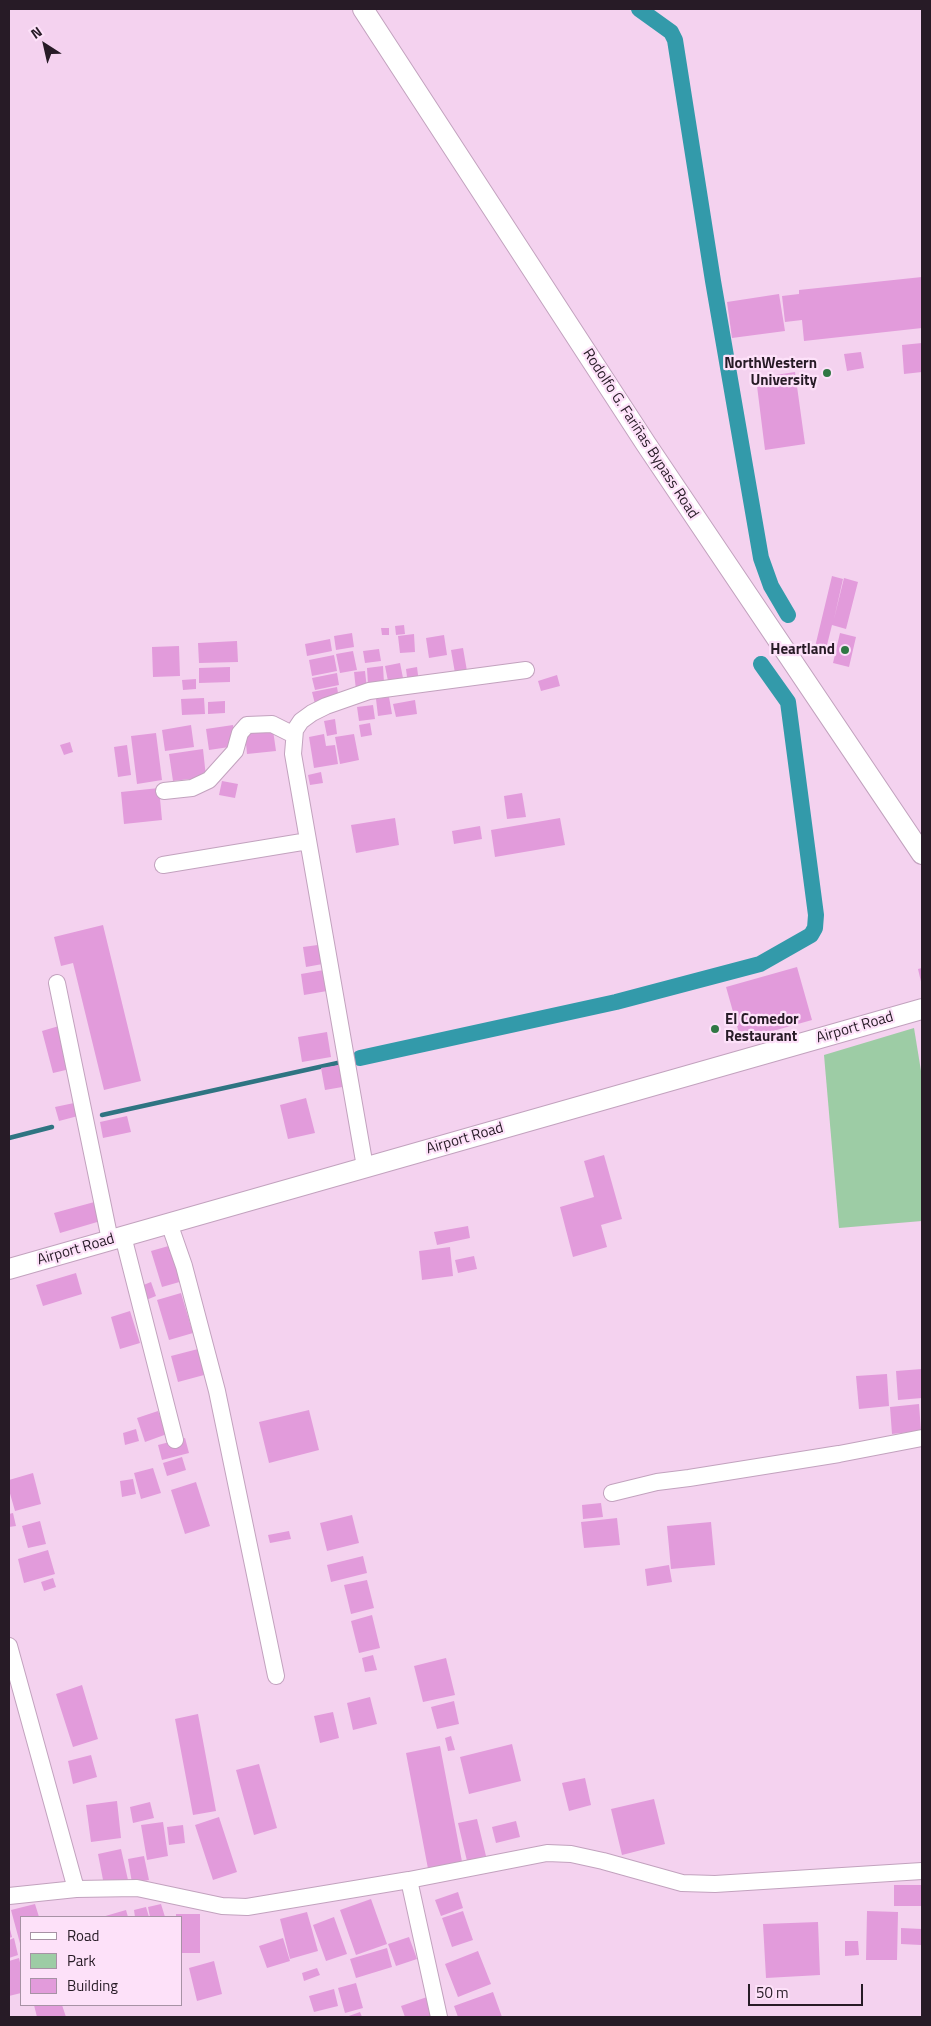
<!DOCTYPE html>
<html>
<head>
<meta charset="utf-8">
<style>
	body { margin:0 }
	#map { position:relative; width:931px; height:2026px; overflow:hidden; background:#f4d2ef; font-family:"Titillium Web",sans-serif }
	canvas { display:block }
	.frame { position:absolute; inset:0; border:10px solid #271b26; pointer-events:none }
	.legend { position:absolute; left:20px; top:1916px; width:162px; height:90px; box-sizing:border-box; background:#fde1f9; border:1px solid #a792a5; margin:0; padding:6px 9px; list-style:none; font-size:15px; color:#271b26 }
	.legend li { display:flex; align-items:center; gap:10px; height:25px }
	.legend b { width:25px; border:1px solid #a792a5 }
	.north { position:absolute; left:20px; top:20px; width:50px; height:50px; -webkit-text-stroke:4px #fde1f9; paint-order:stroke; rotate:325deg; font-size:14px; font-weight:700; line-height:20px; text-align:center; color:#271b26 }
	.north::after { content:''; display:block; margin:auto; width:18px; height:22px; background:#271b26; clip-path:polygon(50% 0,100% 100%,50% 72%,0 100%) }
	.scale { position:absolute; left:748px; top:1984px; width:115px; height:22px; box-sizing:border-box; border:2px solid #271b26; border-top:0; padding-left:6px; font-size:15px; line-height:18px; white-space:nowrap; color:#271b26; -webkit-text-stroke:4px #fde1f9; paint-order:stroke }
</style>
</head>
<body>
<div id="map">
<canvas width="931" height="2026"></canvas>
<div class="frame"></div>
<ul class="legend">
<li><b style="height:6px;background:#fff"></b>Road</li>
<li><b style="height:14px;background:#9dcca5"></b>Park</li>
<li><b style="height:14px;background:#e29bdb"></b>Building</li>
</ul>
<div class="north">N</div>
<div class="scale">50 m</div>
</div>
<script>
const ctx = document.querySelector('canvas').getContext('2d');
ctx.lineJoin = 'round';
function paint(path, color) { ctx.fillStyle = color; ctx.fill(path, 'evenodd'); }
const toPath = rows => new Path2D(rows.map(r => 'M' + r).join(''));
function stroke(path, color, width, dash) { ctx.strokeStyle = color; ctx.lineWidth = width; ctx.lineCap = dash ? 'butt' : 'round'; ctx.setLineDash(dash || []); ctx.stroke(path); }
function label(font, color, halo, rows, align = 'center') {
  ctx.font = font + ' "Titillium Web",sans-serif'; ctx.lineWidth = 4.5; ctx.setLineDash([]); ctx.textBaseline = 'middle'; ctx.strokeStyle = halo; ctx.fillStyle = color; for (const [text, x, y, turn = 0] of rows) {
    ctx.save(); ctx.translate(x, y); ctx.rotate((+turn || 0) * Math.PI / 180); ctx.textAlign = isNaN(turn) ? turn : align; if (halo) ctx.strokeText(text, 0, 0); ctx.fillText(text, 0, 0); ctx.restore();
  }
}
const green = toPath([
	[914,1028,922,1077,922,1221,839,1228,824,1055]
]);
const stream = toPath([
	[102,1115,342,1062],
	[9,1138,52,1127]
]);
const canal = toPath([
	[639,9,671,32,675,40,713,281,761,558,771,586,788,615],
	[360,1058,616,1002,760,964,811,935,815,928,816,915,788,702,761,664]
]);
const building = toPath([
	[922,277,922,328,804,341,802,320,785,322,782,296,799,294,799,290],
	[779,294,785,331,732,338,727,302],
	[922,343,922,372,904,374,902,345],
	[861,352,864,368,847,371,844,354],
	[795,372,805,444,765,450,756,378],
	[832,576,843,579,834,619,844,578,858,582,846,629,832,625,826,649,815,647],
	[404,625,405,634,396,635,395,626],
	[381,628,389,628,389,635,382,635],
	[352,633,354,647,336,650,334,636],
	[840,633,856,637,849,667,833,663],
	[414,634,415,652,400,653,398,636],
	[444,635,447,655,429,658,426,638],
	[330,639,332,651,307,656,305,644],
	[237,641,238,662,199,663,198,643],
	[179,646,180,676,153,677,152,647],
	[463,648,467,671,455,673,451,650],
	[379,649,381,661,365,663,363,651],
	[353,651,357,670,340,673,336,654],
	[334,655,337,671,312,676,309,660],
	[400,663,404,683,389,686,385,666],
	[383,666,384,683,368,685,367,668],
	[230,667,230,682,199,683,199,668],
	[417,667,419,683,408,685,406,669],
	[365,671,367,689,356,690,354,672],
	[337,673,339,685,315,690,312,678],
	[557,675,560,686,541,691,538,681],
	[196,679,196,689,183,690,182,680],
	[337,687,339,699,315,704,312,692],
	[389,697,392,714,378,716,376,699],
	[204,698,205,714,182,715,181,699],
	[415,700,417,714,396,717,393,704],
	[225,701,225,713,208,714,208,702],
	[373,705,375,719,359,721,357,707],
	[335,719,337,734,327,736,324,721],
	[370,723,372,735,361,737,359,725],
	[191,725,194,747,165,751,162,730],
	[233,725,236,746,209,750,206,729],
	[273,730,276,751,247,754,245,733],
	[156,733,162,780,137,784,131,736],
	[324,734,326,746,335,745,338,764,314,768,309,737],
	[354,734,359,760,340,764,335,737],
	[70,742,73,752,64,755,60,745],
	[127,745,131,775,118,777,114,747],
	[203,749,206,777,173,781,169,754],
	[321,772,323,783,310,785,308,775],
	[222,781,238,784,235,798,219,795],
	[159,788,162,820,124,824,121,792],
	[522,793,526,817,507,819,504,796],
	[395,818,399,845,356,853,351,825],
	[560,818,565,845,495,857,491,830],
	[480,826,482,839,454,844,452,831],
	[103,925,141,1081,104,1090,73,963,61,966,54,937],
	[325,944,328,963,306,967,303,947],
	[797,967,812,1020,741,1040,726,987],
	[922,968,922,986,918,969],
	[324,970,327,991,304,995,301,974],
	[59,1026,70,1069,53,1073,42,1031],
	[327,1032,331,1057,302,1062,298,1037],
	[345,1064,348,1086,325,1090,321,1068],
	[306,1098,315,1133,288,1139,280,1105],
	[74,1103,78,1116,59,1121,55,1107],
	[127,1116,131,1132,103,1138,100,1122],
	[604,1155,622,1219,601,1225,607,1247,573,1257,560,1207,594,1197,584,1161],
	[98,1201,104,1220,60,1233,54,1213],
	[468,1226,470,1238,437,1245,434,1232],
	[172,1245,183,1281,162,1287,151,1251],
	[450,1247,453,1276,422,1280,419,1251],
	[474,1256,477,1269,458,1273,455,1260],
	[76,1273,82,1294,43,1306,36,1285],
	[151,1282,156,1296,146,1300,141,1286],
	[181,1293,193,1333,169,1340,157,1300],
	[130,1311,140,1343,120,1349,111,1317],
	[198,1349,204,1375,178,1382,171,1356],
	[922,1369,922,1398,898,1400,896,1371],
	[887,1374,889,1406,859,1409,856,1376],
	[919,1404,921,1431,892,1434,890,1407],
	[309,1410,319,1450,269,1463,259,1422],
	[158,1411,167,1434,145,1442,137,1418],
	[136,1429,139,1441,125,1445,123,1433],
	[185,1438,189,1453,162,1460,158,1445],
	[182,1457,186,1470,167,1476,163,1463],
	[153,1468,161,1493,141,1499,134,1473],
	[33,1473,41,1504,15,1511,9,1490,9,1480],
	[133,1479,136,1494,122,1497,120,1481],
	[196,1482,210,1526,185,1534,171,1490],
	[601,1503,603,1517,583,1519,582,1505],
	[13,1513,16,1526,9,1527,9,1514],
	[352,1515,359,1543,327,1551,320,1523],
	[617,1518,620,1545,584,1548,581,1522],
	[40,1521,46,1544,28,1548,22,1526],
	[711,1522,715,1565,671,1569,667,1526],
	[289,1531,291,1539,270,1543,268,1535],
	[48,1550,55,1574,24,1583,18,1559],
	[363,1556,367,1573,331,1582,327,1565],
	[669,1565,672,1582,647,1586,645,1569],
	[53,1578,56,1587,44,1591,41,1582],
	[367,1580,374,1608,351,1614,344,1585],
	[372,1615,380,1648,359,1653,351,1621],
	[373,1655,377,1670,365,1672,362,1658],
	[446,1658,455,1695,423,1702,414,1666],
	[82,1685,98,1739,73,1747,56,1694],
	[370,1697,377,1724,353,1730,347,1703],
	[454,1701,459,1724,437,1729,431,1707],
	[333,1712,339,1738,320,1743,314,1716],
	[198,1714,216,1811,193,1815,175,1719],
	[451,1736,455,1750,448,1751,445,1738],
	[512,1744,521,1781,469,1794,460,1757],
	[440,1746,463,1867,429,1874,406,1753],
	[91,1755,97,1777,73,1784,68,1761],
	[259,1764,277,1828,254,1835,236,1770],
	[585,1778,591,1805,569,1811,562,1783],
	[654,1799,665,1844,622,1855,611,1809],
	[117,1801,121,1838,91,1842,86,1805],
	[150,1802,154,1818,133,1823,130,1807],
	[219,1817,237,1872,213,1880,195,1825],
	[477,1819,486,1856,467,1861,458,1823],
	[516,1821,520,1837,496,1843,492,1827],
	[163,1822,168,1856,147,1860,141,1825],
	[183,1825,185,1843,169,1845,167,1827],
	[121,1849,128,1880,104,1885,98,1854],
	[144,1856,149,1880,132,1883,128,1859],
	[894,1885,922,1885,922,1906,894,1906],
	[458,1892,463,1908,441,1916,435,1900],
	[371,1899,387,1944,356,1955,340,1910],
	[35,1904,39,1917,21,1917,21,1947,11,1910],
	[161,1904,165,1917,150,1917,148,1907],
	[146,1907,149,1917,135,1917,134,1910],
	[126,1910,128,1917,102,1917],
	[463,1911,473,1940,452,1947,442,1918],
	[867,1911,898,1912,897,1960,866,1960],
	[307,1912,318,1951,290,1959,280,1919],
	[176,1914,200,1914,200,1953,181,1953,181,1917,176,1917],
	[334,1917,347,1954,326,1961,313,1925],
	[818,1922,820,1975,766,1978,763,1924],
	[9,1925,12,1937,9,1938],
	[901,1928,922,1929,921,1945,901,1944],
	[409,1937,417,1959,396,1966,388,1944],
	[14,1938,18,1955,9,1958,9,1940],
	[283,1938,290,1961,267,1968,259,1946],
	[845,1941,858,1941,859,1955,845,1956],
	[387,1948,392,1967,356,1978,350,1959],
	[478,1951,491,1984,458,1997,445,1964],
	[19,1958,21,1967,21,1993,9,1996,9,1961],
	[214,1961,222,1994,197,2001,189,1968],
	[317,1968,320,1975,304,1981,302,1973],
	[356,1983,363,2008,345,2013,338,1988],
	[334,1989,338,2006,314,2012,309,1996],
	[493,1992,502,2017,458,2017,454,2006],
	[427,1997,434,2017,405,2017,401,2006],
	[34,2005,62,2005,66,2017,37,2017],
	[360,2012,362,2017,346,2017]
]);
const minor = toPath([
	[164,791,192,788,209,780,235,751,240,733,247,725,272,724,294,735],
	[163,865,308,841],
	[57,983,110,1240],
	[365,1167,293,754,295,730,301,721,312,713,326,706,369,691,526,670],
	[169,1223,184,1266,217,1391,276,1676],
	[123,1236,175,1440],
	[612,1493,657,1482,689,1478,839,1454,922,1438],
	[9,1646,76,1889],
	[409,1880,439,2017],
	[9,1896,76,1889,137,1888,222,1906,247,1907,409,1880,547,1853,571,1854,603,1861,682,1883,715,1884,922,1871]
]);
const major = toPath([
	[363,9,646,444,922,854],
	[9,1269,922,1009]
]);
const markers = [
	[827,373,5,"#307744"],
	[845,650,5,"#307744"],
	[715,1029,5,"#307744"]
];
const poiNames = [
	["NorthWestern",817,364],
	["University",817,381],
	["Heartland",835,650],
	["El Comedor",725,1020,"left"],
	["Restaurant",725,1037,"left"]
];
const streetNames = [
	["Rodolfo G. Fariñas Bypass Road",640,434,57],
	["Airport Road",855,1028,-16],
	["Airport Road",465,1139,-16],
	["Airport Road",76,1250,-16]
];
paint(green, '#9dcca5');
stroke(stream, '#2f7482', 4.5);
stroke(canal, '#339aaa', 16);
paint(building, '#e29bdb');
stroke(minor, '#c2a2be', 18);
stroke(major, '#c2a2be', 22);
stroke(minor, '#fff', 16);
stroke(major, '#fff', 20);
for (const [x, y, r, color] of markers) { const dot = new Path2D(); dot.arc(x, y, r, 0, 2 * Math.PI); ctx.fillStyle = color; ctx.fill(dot); stroke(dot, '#fde1f9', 2); }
label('bold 15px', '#271b26', '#fde1f9', poiNames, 'right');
label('15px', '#271b26', '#fde1f9', streetNames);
</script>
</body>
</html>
